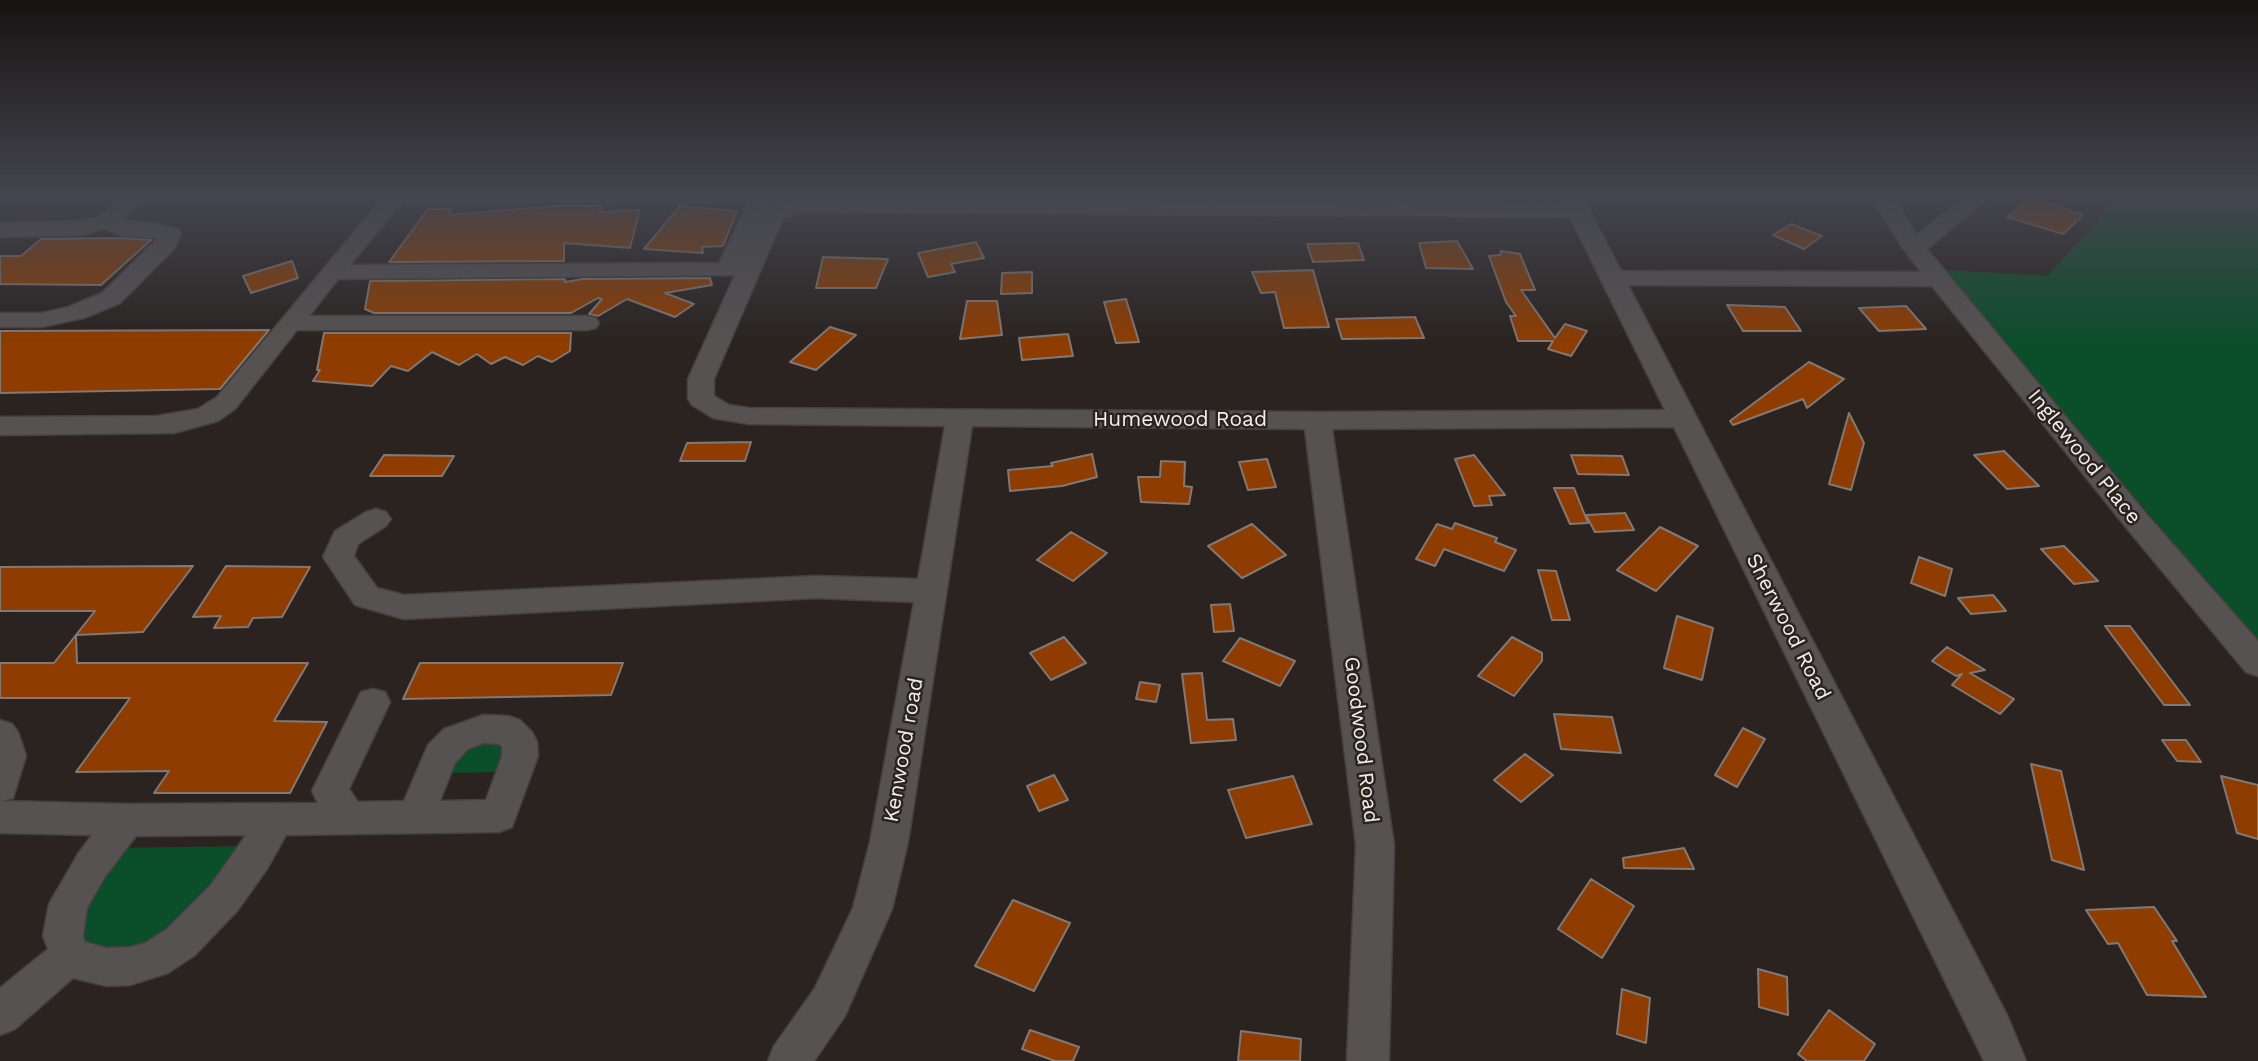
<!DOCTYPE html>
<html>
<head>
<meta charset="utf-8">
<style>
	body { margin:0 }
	canvas { display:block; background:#2a2320 }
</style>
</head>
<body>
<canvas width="2258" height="1061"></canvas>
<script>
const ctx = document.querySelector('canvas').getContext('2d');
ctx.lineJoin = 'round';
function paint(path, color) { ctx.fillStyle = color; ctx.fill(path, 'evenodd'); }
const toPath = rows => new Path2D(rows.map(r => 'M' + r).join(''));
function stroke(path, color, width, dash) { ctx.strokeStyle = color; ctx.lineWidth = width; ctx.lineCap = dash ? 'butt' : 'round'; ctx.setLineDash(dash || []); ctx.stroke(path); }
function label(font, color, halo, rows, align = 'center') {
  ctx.font = font + ' "Work Sans",sans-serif'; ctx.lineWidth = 5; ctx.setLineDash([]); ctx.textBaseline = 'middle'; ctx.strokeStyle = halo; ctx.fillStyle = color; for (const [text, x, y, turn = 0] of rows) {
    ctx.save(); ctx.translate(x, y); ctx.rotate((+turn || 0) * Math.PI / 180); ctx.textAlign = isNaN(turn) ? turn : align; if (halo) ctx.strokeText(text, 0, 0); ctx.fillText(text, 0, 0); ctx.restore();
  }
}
const green = toPath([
	[2111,194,2258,194,2258,645,1945,270,2047,276,2098,221],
	[488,734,509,745,499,772,446,773,455,750],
	[260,846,181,942,87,964,68,904,105,848]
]);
const building = toPath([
	[2031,197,2083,215,2063,234,2007,217,2031,197],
	[556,206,601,206,600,212,640,210,630,248,564,243,564,261,389,262,428,209,452,209,448,215,556,206],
	[680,206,737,211,723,246,702,247,703,253,644,249,680,206],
	[1791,224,1822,236,1804,249,1773,235,1791,224],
	[122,238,151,240,101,285,0,284,0,256,21,256,41,239,122,238],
	[1457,241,1473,269,1426,268,1419,243,1457,241],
	[976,242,984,258,951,264,955,272,928,277,918,253,976,242],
	[1358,243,1364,260,1313,262,1307,244,1358,243],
	[1501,251,1520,254,1535,290,1521,290,1555,338,1565,324,1587,331,1571,356,1548,349,1553,341,1518,341,1510,316,1516,316,1506,302,1489,256,1500,255,1501,251],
	[823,257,888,259,876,288,816,288,823,257],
	[292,261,298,278,251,293,243,276,292,261],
	[1313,270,1329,327,1284,328,1275,292,1261,293,1252,272,1313,270],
	[1032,272,1032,293,1001,294,1002,273,1032,272],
	[710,278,712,285,665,293,694,304,675,317,627,299,598,316,589,314,602,299,598,298,571,313,374,313,365,309,370,281,565,279,565,282,583,279,710,278],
	[1126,299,1139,342,1116,343,1104,302,1126,299],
	[967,301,997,301,1002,335,960,339,967,301],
	[1727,305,1785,307,1801,331,1743,331,1727,305],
	[1906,306,1926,329,1879,331,1859,308,1906,306],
	[1415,317,1424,338,1342,339,1336,319,1415,317],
	[830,327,856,335,816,370,790,362,830,327],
	[269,330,220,389,0,393,0,331,269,330],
	[324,333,571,333,570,351,552,362,538,356,523,365,505,357,491,364,477,354,459,365,432,352,408,371,391,366,372,386,313,381,320,370,317,370,324,333],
	[1068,334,1073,356,1022,360,1019,338,1068,334],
	[1809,362,1844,379,1807,408,1803,399,1733,425,1730,421,1809,362],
	[1849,413,1864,443,1851,490,1829,484,1849,413],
	[751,442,745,461,680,461,687,443,751,442],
	[2004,451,2039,486,2007,489,1974,455,2004,451],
	[1092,454,1097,477,1062,486,1010,491,1008,470,1053,466,1051,463,1092,454],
	[384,455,454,456,442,476,370,476,384,455],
	[1474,455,1505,495,1489,496,1492,505,1474,506,1455,459,1474,455],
	[1571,455,1622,456,1629,475,1578,474,1571,455],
	[1267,459,1276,487,1248,490,1239,462,1267,459],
	[1161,461,1185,462,1184,486,1192,487,1189,504,1141,502,1138,477,1160,477,1161,461],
	[1554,488,1574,488,1588,523,1570,524,1554,488],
	[1625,513,1634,530,1595,532,1586,515,1625,513],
	[1455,523,1497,538,1495,542,1516,550,1504,571,1444,549,1435,566,1416,559,1437,524,1452,529,1455,523],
	[1252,524,1286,555,1242,578,1208,546,1252,524],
	[1660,527,1698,546,1656,591,1617,570,1660,527],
	[1071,532,1107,553,1073,581,1037,560,1071,532],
	[2064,546,2098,581,2074,584,2041,549,2064,546],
	[1919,557,1952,569,1945,596,1911,583,1919,557],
	[193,566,143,632,76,635,95,611,0,611,0,567,193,566],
	[226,566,310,567,282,617,253,618,248,627,214,628,221,616,193,617,226,566],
	[1538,570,1556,571,1570,620,1552,620,1538,570],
	[1993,595,2006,611,1971,614,1958,598,1993,595],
	[1230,604,1234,631,1214,632,1211,605,1230,604],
	[1677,616,1713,628,1702,680,1664,668,1677,616],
	[2105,626,2130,626,2190,705,2164,705,2105,626],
	[76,635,77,663,308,663,274,721,327,722,290,793,154,793,169,771,76,772,130,698,0,698,0,663,54,663,76,635],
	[1064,637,1086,663,1051,680,1030,653,1064,637],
	[1512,637,1542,653,1542,661,1514,696,1478,676,1512,637],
	[1240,638,1295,661,1280,686,1223,661,1240,638],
	[1947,647,1985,670,1970,673,2014,699,2000,714,1952,685,1962,674,1956,676,1932,661,1947,647],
	[420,663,623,663,611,695,403,699,420,663],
	[1202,673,1207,720,1233,719,1236,740,1191,743,1182,674,1202,673],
	[1140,682,1160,685,1156,702,1136,699,1140,682],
	[1554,714,1612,717,1621,753,1561,749,1554,714],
	[1743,728,1765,739,1737,787,1715,775,1743,728],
	[2162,740,2186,740,2201,762,2177,761,2162,740],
	[1525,754,1553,775,1521,802,1494,780,1525,754],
	[2031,764,2061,771,2084,870,2052,860,2031,764],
	[1054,775,1068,800,1039,811,1027,786,1054,775],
	[1293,776,1312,824,1246,838,1228,790,1293,776],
	[2221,776,2258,785,2258,839,2237,833,2221,776],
	[1684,848,1694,869,1624,868,1623,858,1684,848],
	[1591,879,1634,906,1602,958,1558,929,1591,879],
	[1013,900,1070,923,1034,991,975,966,1013,900],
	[2154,907,2177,941,2172,941,2206,997,2147,995,2118,943,2108,944,2086,910,2154,907],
	[1758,969,1787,977,1788,1015,1759,1007,1758,969],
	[1622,989,1650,998,1646,1043,1617,1034,1622,989],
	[1829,1010,1875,1044,1864,1061,1807,1061,1798,1054,1829,1010],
	[1030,1030,1079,1047,1073,1061,1055,1061,1022,1049,1030,1030],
	[1241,1031,1301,1039,1300,1061,1238,1061,1241,1031]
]);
const minor = toPath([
	[124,194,147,194,122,221,155,223,178,229,181,234,175,248,120,303,84,318,42,327,0,327,0,313,42,313,68,307,102,293,158,238,123,236,104,229,82,235,0,237,0,223,82,221,98,217,114,206,124,194],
	[386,194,774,194,767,209,779,202,803,198,1564,203,1559,194,1581,194,1621,271,1921,272,1903,248,1869,194,1891,194,1917,235,1968,194,1993,194,1927,249,2149,517,2258,641,2258,676,2246,672,2129,531,1932,286,1628,285,2007,1015,2026,1061,1984,1061,1674,427,1332,429,1394,845,1389,1061,1347,1061,1356,845,1305,429,972,426,908,842,892,909,845,1016,814,1061,768,1061,774,1046,815,988,853,908,870,842,914,602,817,598,404,619,355,605,323,557,335,531,366,512,376,509,386,512,391,519,386,526,358,544,354,556,377,588,404,595,817,576,918,579,945,426,749,424,713,418,692,405,688,399,688,379,735,275,338,279,309,316,587,316,596,318,599,323,596,328,587,330,297,330,235,409,218,421,174,433,0,435,0,417,157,416,198,409,217,397,386,194],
	[402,202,748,203,719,263,350,265,402,202],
	[803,212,1570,217,1665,410,1317,412,749,408,729,405,714,396,714,379,783,218,803,212],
	[373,689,385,692,390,702,349,789,358,802,404,801,428,745,444,729,483,715,508,716,520,720,532,732,537,742,538,756,512,827,499,832,286,835,267,869,238,910,195,955,168,973,130,985,107,986,73,978,15,1029,0,1035,0,988,48,949,43,936,49,904,78,854,92,835,0,833,0,720,12,724,18,732,26,756,13,798,2,801,126,804,318,803,312,791,361,692,373,689],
	[484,743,499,744,502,747,502,756,486,800,440,801,455,763,468,749,484,743],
	[246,835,210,886,167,929,145,943,130,947,107,948,85,942,83,936,87,908,104,878,136,836,246,835]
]);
const streetNames = [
	["Humewood Road",1180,420],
	["Inglewood Place",2084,457,51],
	["Sherwood Road",1788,627,63],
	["Goodwood Road",1361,740,83],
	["Kenwood road",904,750,-80]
];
paint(green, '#0b4e2a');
paint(building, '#8e3c00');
stroke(building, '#817975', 2);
stroke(minor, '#463f3d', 3);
paint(minor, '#565252');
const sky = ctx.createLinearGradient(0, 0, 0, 343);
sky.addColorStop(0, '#171312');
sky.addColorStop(0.57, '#44454e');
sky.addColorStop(1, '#44454e00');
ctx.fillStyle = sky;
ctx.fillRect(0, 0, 2258, 343);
label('21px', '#f3eeec', '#2a2320', streetNames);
</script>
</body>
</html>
